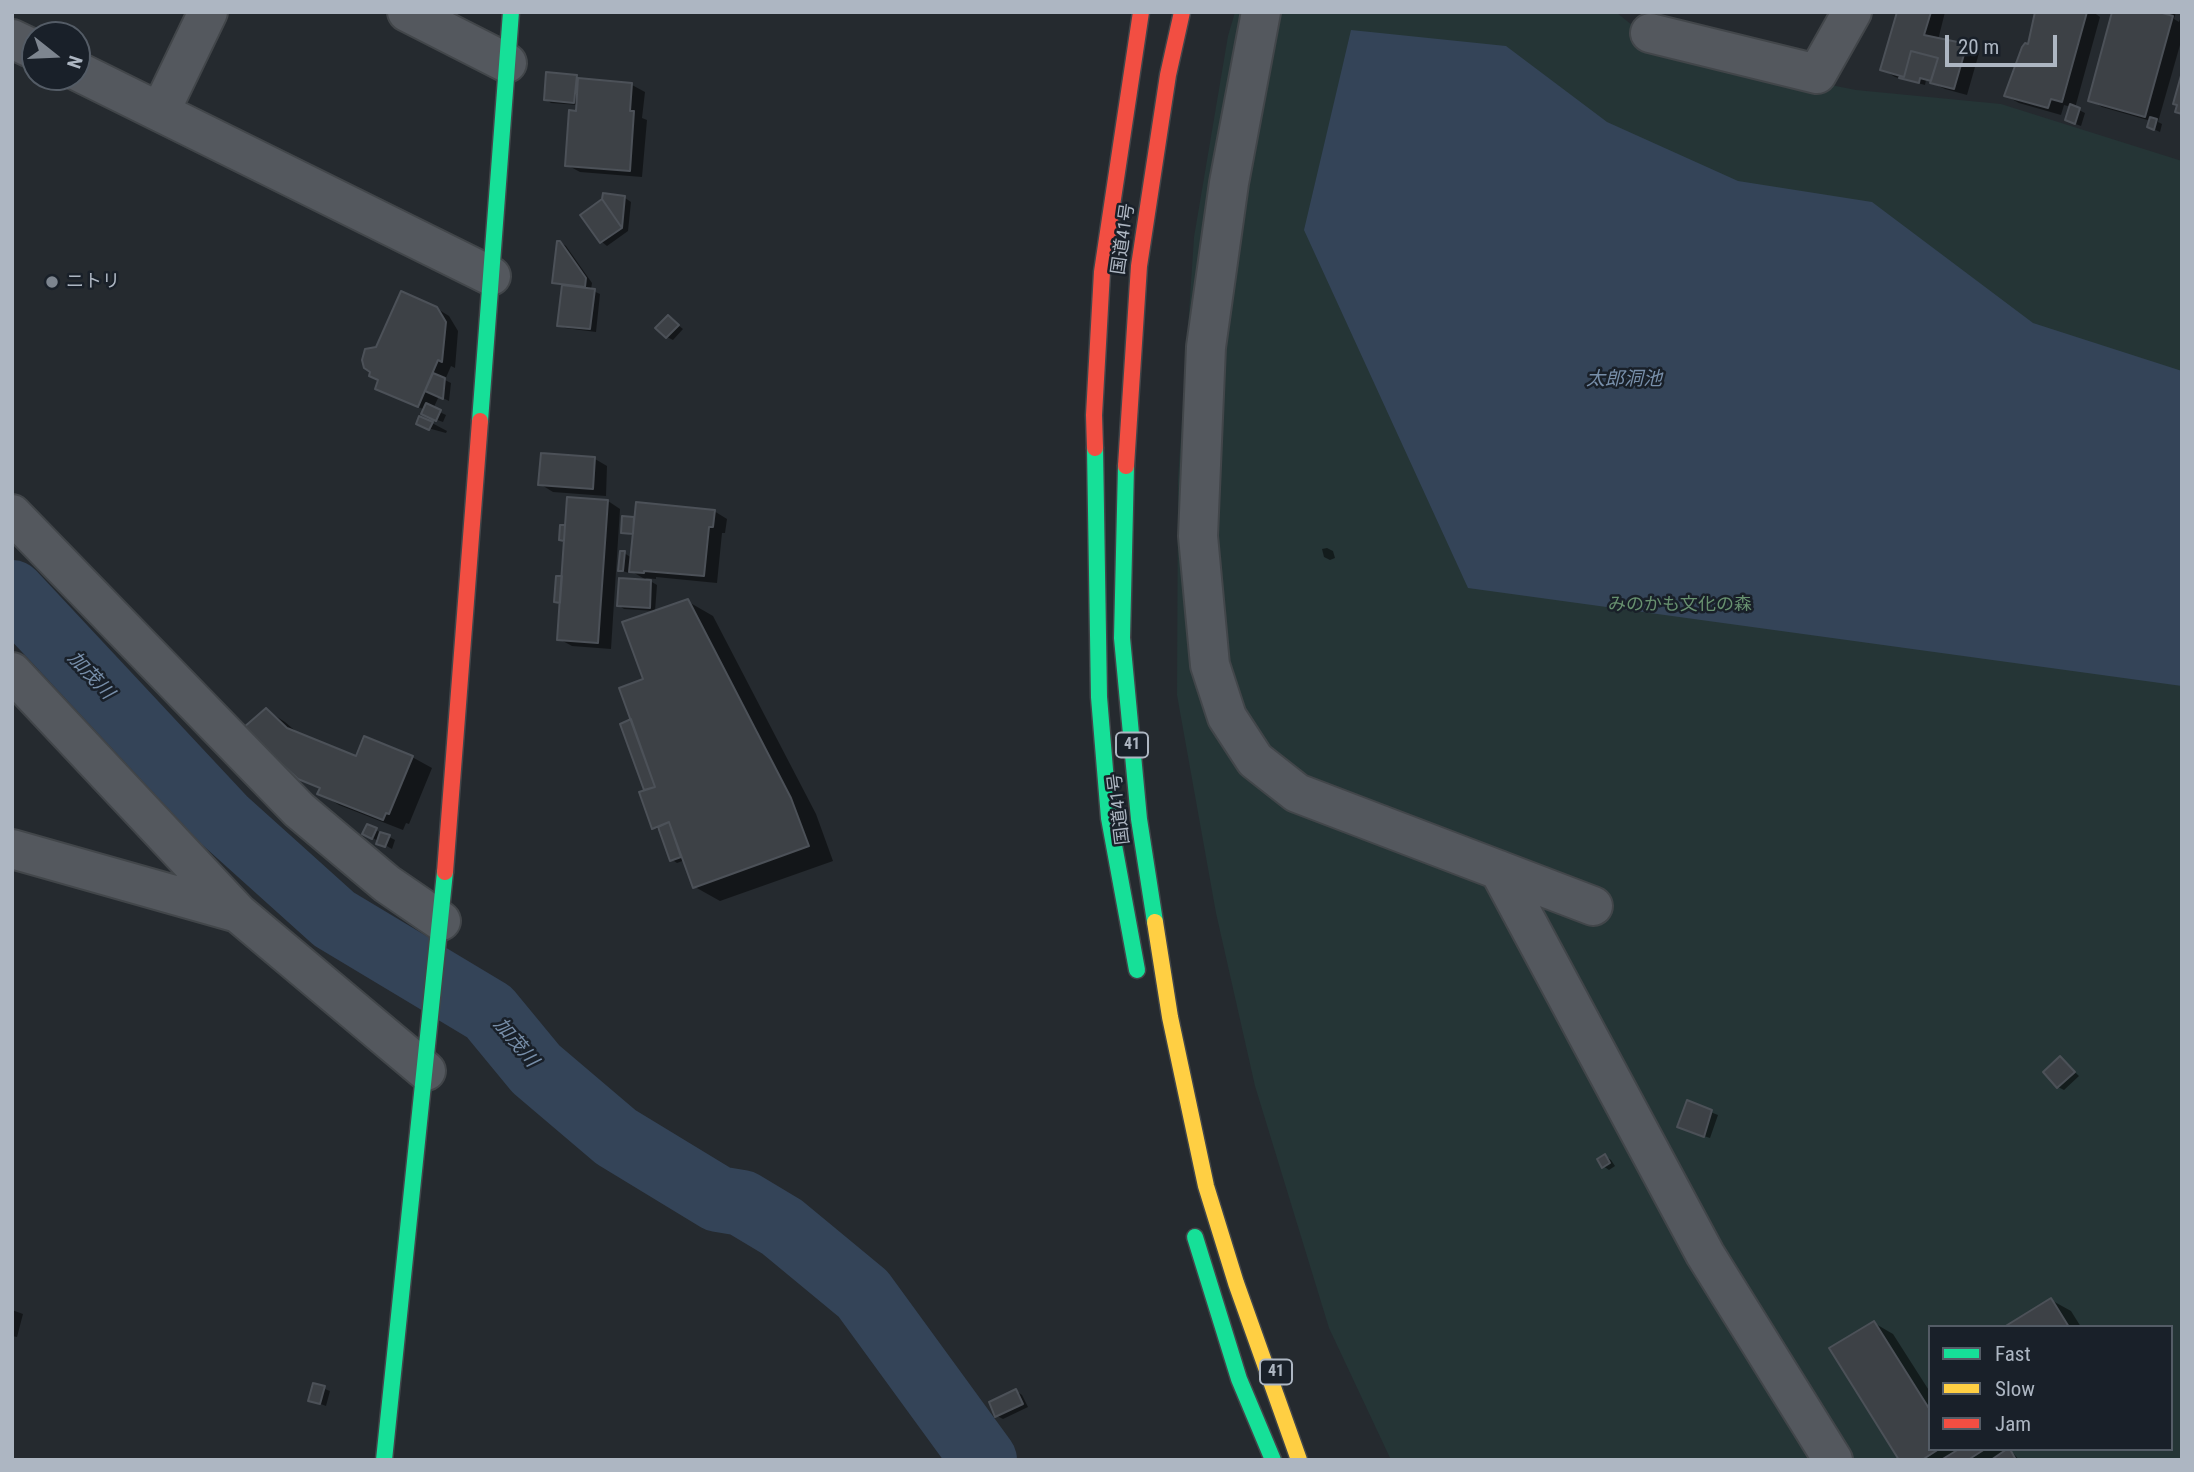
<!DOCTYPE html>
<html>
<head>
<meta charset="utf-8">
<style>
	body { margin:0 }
	#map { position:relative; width:2194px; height:1472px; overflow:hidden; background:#252a2f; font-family:"Roboto Condensed",sans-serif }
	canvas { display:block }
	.frame { position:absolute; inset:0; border:14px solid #adb6c2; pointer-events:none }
	.legend { position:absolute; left:1928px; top:1325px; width:245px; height:126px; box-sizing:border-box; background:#192029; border:2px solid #545c66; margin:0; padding:9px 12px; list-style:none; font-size:21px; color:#adb6c2 }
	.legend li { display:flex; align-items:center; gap:14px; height:35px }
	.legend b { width:35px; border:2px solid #545c66 }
	.north { position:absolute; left:21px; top:21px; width:70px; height:70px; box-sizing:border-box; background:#192029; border:2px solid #545c66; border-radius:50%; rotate:108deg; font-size:19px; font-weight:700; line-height:28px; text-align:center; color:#adb6c2 }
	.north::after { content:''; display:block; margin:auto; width:24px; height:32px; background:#7d858f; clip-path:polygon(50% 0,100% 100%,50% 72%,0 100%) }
	.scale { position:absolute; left:1945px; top:35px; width:112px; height:32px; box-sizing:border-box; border:4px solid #adb6c2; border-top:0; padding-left:9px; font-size:21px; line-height:24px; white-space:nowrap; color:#adb6c2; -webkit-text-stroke:5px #192029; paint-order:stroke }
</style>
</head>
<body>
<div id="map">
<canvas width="2194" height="1472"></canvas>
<div class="frame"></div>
<ul class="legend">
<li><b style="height:9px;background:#16e098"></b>Fast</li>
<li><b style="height:9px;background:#ffcf43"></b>Slow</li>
<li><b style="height:9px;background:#f24e42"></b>Jam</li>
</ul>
<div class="north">N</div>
<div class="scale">20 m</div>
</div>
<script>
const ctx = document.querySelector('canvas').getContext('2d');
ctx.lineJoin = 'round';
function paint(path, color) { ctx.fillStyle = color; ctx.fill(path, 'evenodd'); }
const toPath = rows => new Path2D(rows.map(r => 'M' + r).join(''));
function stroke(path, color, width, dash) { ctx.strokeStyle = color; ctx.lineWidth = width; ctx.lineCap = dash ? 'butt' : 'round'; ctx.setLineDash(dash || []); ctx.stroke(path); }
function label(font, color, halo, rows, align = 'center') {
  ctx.font = font + ' "Roboto Condensed","Noto Sans JP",sans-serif'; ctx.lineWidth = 5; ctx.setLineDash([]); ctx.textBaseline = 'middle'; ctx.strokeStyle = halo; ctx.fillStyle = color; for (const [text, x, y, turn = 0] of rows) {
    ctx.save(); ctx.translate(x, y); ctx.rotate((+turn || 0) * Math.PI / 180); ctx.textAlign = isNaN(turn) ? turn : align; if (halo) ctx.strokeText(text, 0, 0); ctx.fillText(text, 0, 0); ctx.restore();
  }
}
const green = toPath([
	[1235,12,1616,12,1665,52,1856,90,2001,104,2182,161,2182,1460,1391,1460,1329,1328,1255,1086,1216,913,1177,695,1178,479,1194,237,1228,36],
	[1930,1327,2171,1327,2171,1449,1930,1449]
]);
const water = toPath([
	[1351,30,1506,46,1607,122,1738,181,1872,202,2033,323,2182,371,2182,686,1468,588,1304,230]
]);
const shadow = toPath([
	[1899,12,1945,12,1938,40,1966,46,1979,53,1967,95,1945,89,1926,80,1925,85,1895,77,1882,69],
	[2037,12,2093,12,2100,17,2075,108,2085,113,2081,126,2073,123,2071,107,2064,105,2061,115,2019,103,2006,96,2029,46],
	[2114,12,2176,12,2174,19,2179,22,2182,13,2182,38,2158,122,2162,124,2160,132,2149,127,2151,121,2102,107,2090,100],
	[576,76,582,80,632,85,645,92,642,118,647,120,642,177,580,172,567,165,578,105,551,103,545,99],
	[604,195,625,198,631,202,628,231,607,246,602,242,582,216,603,200],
	[560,242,566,246,592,283,591,290,600,294,596,332,565,328,559,325,564,286,554,282],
	[436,308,449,316,458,331,455,368,451,366,445,380,451,383,449,401,439,396,433,409,446,415,443,422,429,417,425,410,377,388,380,380,377,349],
	[668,317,683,329,673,340,667,337],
	[432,423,447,431,446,433,424,427],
	[595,459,607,466,606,496,553,492,540,484],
	[608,501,620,509,611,649,572,646,559,639,561,605,556,601,563,578,566,542,561,539,562,526,567,526],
	[714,511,727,519,725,533,722,533,717,583,656,577,656,579,645,578,657,585,655,611,624,609,618,605,650,582,629,570,629,573,620,570,624,553,632,558,634,536,623,532,634,519],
	[1327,548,1333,551,1335,558,1330,560,1324,557,1322,549],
	[687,601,713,616,816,814,833,861,720,901,695,887,685,860,677,863,671,859,662,832,654,827,649,791,646,789,633,720,645,681],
	[266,710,285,722,300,735,357,758,412,757,432,768,409,824,406,823,403,830,339,805,320,793,321,790,299,777],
	[368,826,395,840,392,849,364,833],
	[2060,1058,2079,1076,2064,1090,2058,1087],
	[1688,1103,1718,1115,1710,1138,1685,1130],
	[1605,1156,1611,1160,1615,1166,1609,1170,1603,1166],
	[2051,1300,2071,1311,2081,1327,2008,1327],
	[12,1310,23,1314,17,1337,12,1336],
	[1874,1323,1893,1334,1930,1392,1930,1449,2010,1449,2019,1460,1901,1460],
	[314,1385,330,1391,326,1406,310,1400],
	[1016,1391,1022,1395,1028,1407,1003,1419,997,1416]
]);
const river = toPath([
	[12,593,224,820,334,919,489,1012,536,1069,616,1137,718,1199,742,1203,782,1227,863,1294,984,1460]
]);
const building = toPath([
	[1897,12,1931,12,1924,35,1967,44,1954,89,1930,83,1938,58,1911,51,1904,77,1880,70,1897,12],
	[2035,12,2087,12,2062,102,2051,99,2048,108,2004,96,2022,47,2025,43,2028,44,2035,12],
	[2112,12,2159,12,2173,16,2145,117,2088,101,2112,12],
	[1911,51,1938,58,1931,81,1920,78,1919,83,1899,78,1900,76,1904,77,1911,51],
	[546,72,577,75,574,103,544,100,546,72],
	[2182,72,2182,114,2175,112,2177,105,2173,104,2182,72],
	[578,78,632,83,630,111,634,111,630,171,565,166,569,110,576,111,578,78],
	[2070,104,2080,108,2075,124,2065,120,2070,104],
	[2150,117,2157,119,2154,130,2147,127,2150,117],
	[603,193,625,196,622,228,602,199,603,193],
	[602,199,622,228,600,243,580,215,602,199],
	[557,241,560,241,586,278,585,287,552,283,557,241],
	[562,285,595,289,590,329,557,326,562,285],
	[401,291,437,307,446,322,442,362,438,360,418,407,375,389,378,380,369,376,370,372,364,368,362,360,365,349,376,347,401,291],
	[668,315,679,325,666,338,655,328,668,315],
	[433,373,445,378,443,399,425,391,433,373],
	[426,403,441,410,436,421,421,414,426,403],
	[419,416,433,422,429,430,416,424,419,416],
	[541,453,595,457,593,489,538,485,541,453],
	[567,497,608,500,598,643,557,640,567,497],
	[636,502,715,510,713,527,709,527,704,576,644,571,644,573,629,572,636,502],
	[622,516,634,517,633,534,621,533,622,516],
	[560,525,565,525,564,541,559,540,560,525],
	[620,551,625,551,623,571,618,571,620,551],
	[556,576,562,576,560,603,554,602,556,576],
	[619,578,651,580,650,608,617,606,619,578],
	[688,599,791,798,809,846,693,888,669,822,652,829,639,792,655,787,619,688,643,679,622,622,688,599],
	[266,708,287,728,356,756,364,736,413,756,389,814,386,813,383,820,317,794,320,788,298,779,243,728,266,708],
	[631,719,655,787,644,790,620,724,631,719],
	[669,822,681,857,670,861,658,827,669,822],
	[367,824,377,828,372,839,362,834,367,824],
	[380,832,390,835,385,847,376,844,380,832],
	[2060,1056,2075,1072,2057,1088,2043,1072,2060,1056],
	[1687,1100,1712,1110,1704,1137,1677,1127,1687,1100],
	[1605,1154,1610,1163,1602,1168,1597,1159,1605,1154],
	[2051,1298,2069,1327,2004,1327,2051,1298],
	[1874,1321,1930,1410,1930,1449,1939,1449,1922,1460,1899,1460,1829,1348,1874,1321],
	[313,1383,325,1386,320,1404,308,1401,313,1383],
	[1016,1389,1023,1404,995,1417,989,1402,1016,1389],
	[1959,1449,1985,1449,1968,1460,1941,1460,1959,1449],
	[2007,1449,2010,1449,2016,1460,1991,1460,2007,1449]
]);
const street = toPath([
	[407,12,507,63],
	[1261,12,1229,183,1206,347,1198,536,1210,665,1227,717,1255,760,1297,793,1593,906],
	[1650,33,1817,74,1852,12],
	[12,39,35,50],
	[77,71,491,276],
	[160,112,208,12],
	[12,514,299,810,387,884,441,921],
	[12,672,238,913,426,1071],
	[12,849,238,913],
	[1499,870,1705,1254,1833,1460]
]);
const fast = toPath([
	[480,421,511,12],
	[1095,448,1099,697,1109,818,1137,970],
	[1126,466,1122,638,1139,819,1155,922],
	[1195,1237,1239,1379,1273,1460],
	[384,1460,445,872]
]);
const slow = toPath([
	[1155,922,1170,1017,1206,1186,1236,1283,1299,1460]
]);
const jam = toPath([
	[1095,448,1094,415,1102,272,1141,12],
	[1126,466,1139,266,1168,75,1182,12],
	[445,872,480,421]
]);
const markers = [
	[52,282,7,"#7d858f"]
];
const shields = [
	[1132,745,32],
	[1276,1372,32]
];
const shieldNames = [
	["41",1132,745],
	["41",1276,1372]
];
const streetNames = [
	["国道41号",1124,239,-82],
	["国道41号",1120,809,-97]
];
const poiNames = [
	["ニトリ",66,282]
];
const parkNames = [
	["みのかも文化の森",1680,605]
];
const waterNames = [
	["太郎洞池",1624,380],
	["加茂川",90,676,47],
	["加茂川",515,1043,50]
];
paint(green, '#253536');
paint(water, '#344458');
paint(shadow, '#0007');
stroke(river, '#344458', 66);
paint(building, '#3d4146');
stroke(building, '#4c5158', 2);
stroke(street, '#42464a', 42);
stroke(fast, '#42464a', 19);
stroke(slow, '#42464a', 19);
stroke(jam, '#42464a', 19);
stroke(street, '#54585e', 38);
stroke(fast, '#16e098', 16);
stroke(slow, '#ffcf43', 16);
stroke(jam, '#f24e42', 16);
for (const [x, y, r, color] of markers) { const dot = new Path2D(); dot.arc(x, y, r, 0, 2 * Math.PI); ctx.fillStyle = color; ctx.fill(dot); stroke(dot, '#192029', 2.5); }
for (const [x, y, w] of shields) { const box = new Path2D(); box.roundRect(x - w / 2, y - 12.5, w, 25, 5); ctx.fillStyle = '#192029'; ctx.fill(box); stroke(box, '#adb6c2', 2); }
label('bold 16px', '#adb6c2', null, shieldNames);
label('18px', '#adb6c2', '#192029', streetNames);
label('18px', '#adb6c2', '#192029', poiNames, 'left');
label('18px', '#67906f', '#192029', parkNames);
label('italic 19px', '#778ea9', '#192029', waterNames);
</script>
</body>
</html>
